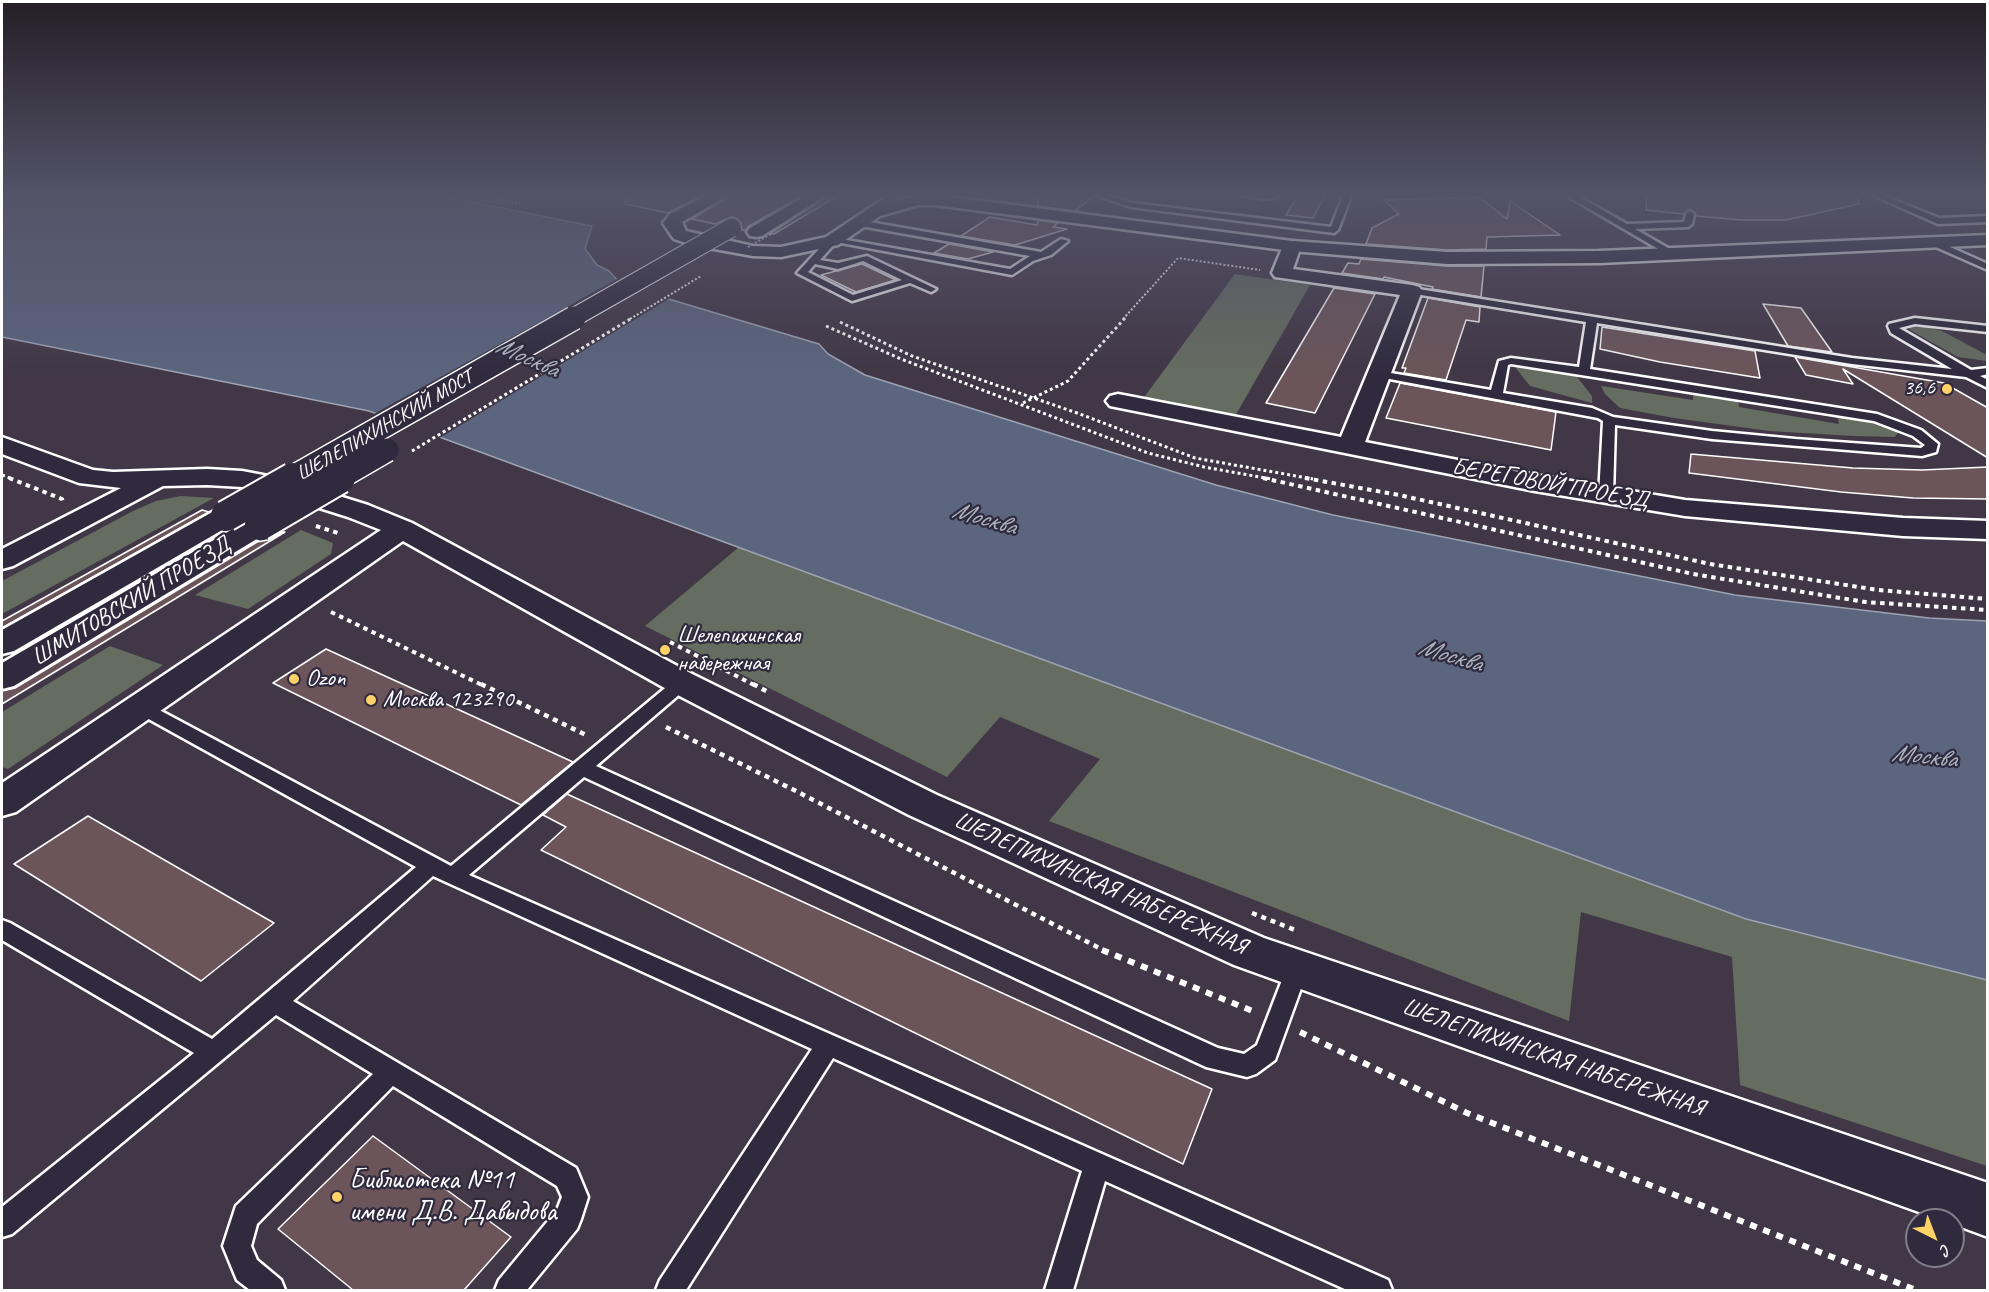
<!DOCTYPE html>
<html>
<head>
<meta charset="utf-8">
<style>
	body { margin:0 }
	#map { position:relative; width:1989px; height:1292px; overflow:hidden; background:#413746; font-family:Caveat,sans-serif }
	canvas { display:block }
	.frame { position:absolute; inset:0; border:3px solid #fff; pointer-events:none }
	.north { position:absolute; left:1905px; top:1208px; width:60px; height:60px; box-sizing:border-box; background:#2f2a3d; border:2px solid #827f8b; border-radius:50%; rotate:138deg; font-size:16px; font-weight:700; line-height:24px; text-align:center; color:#fff }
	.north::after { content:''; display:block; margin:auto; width:21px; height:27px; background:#ffd166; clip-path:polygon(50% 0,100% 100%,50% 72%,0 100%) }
</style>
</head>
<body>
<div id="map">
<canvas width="1989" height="1292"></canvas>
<div class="frame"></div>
<div class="north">С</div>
</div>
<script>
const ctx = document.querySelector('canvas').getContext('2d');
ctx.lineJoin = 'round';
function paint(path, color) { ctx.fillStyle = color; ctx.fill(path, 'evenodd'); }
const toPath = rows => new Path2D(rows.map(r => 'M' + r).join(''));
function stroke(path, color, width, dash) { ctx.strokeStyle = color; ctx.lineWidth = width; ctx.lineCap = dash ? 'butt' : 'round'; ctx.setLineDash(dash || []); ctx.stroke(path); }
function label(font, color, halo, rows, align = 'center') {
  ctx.font = font + ' Caveat,sans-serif'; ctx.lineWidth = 4.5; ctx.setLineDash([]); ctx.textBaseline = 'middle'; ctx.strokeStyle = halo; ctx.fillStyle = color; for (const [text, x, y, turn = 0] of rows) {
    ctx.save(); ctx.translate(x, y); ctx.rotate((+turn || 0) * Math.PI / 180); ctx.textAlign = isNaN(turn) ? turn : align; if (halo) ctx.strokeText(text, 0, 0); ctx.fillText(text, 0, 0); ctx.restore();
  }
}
const green = toPath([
	[442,194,471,194,520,204,509,207],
	[936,194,1039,194,1070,207,1116,221,932,196],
	[1235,274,1310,285,1234,418,1142,400],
	[1911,327,1926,327,1942,331,1987,355,1987,361,1958,357,1912,331,1909,329],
	[1518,365,1574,373,1592,396,1592,403,1530,386,1515,367],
	[1601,386,1693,400,1693,393,1738,400,1739,407,1839,424,1837,416,1886,424,1900,430,1895,437,1853,436,1769,431,1674,418,1620,408,1605,394],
	[181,496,214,498,2,614,2,581,133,511,156,501],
	[301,530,333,543,331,554,248,609,195,595],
	[739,547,1745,919,1987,980,1987,1166,1740,1085,1732,957,1581,912,1569,1021,1049,821,1100,759,1000,717,947,777,645,626],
	[110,646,163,665,8,769,2,767,2,712]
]);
const water = toPath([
	[2,194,432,194,592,226,585,249,597,265,609,271,622,285,819,344,828,354,865,375,1216,485,1333,515,1735,595,1929,618,1987,621,1987,980,1746,919,369,411,2,337,2,194]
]);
const pier = toPath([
	[619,278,624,282,672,297,438,439,372,415]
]);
const building = toPath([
	[626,194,705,194,668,213,625,204,626,194],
	[732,194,805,194,749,226,745,230,742,230,741,223,737,219,732,217,715,224,692,219,732,194],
	[830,194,841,194,774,234,770,234,830,194],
	[1039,194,1090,194,1093,197,1075,211,1038,206,1039,194],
	[1299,194,1326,194,1313,218,1286,215,1299,194],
	[1647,194,1858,194,1859,204,1786,220,1742,220,1696,216,1690,209,1684,214,1646,210,1647,194],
	[1479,197,1507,219,1510,201,1560,235,1487,237,1486,249,1447,250,1366,244,1372,228,1399,214,1384,200,1479,197],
	[990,217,1037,225,1038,220,1058,223,1053,227,1067,229,1015,245,961,236,990,217],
	[949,244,993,252,968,259,934,253,949,244],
	[1361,259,1447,266,1484,266,1481,297,1432,289,1433,287,1384,277,1383,279,1342,273,1348,263,1359,264,1361,259],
	[862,264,896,280,856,292,821,275,862,264],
	[1334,288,1375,294,1315,413,1266,403,1334,288],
	[1428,298,1480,307,1479,322,1466,320,1446,380,1404,373,1406,368,1402,368,1428,298],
	[1763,304,1801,308,1832,352,1788,346,1763,304],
	[1602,327,1755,351,1760,378,1660,362,1600,349,1602,327],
	[1795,357,1944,383,1988,408,1988,458,1843,369,1853,384,1806,375,1795,357],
	[1400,383,1556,412,1551,450,1386,418,1400,383],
	[1691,454,1853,468,1922,470,1988,467,1988,499,1913,498,1841,492,1689,473,1691,454],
	[202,510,209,512,2,628,2,621,202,510],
	[283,532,285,532,2,704,2,691,15,688,257,542,268,540,283,532],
	[326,649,573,762,521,805,273,683,326,649],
	[567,794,1212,1089,1183,1164,541,850,566,827,543,815,567,794],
	[88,816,274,923,201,981,14,864,88,816],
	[373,1136,511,1237,464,1290,353,1290,278,1229,373,1136]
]);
const pathFar4 = toPath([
	[476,194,520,203],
	[493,194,516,198],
	[1123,319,1178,258,1260,270]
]);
const pathFar3 = toPath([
	[840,322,912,356,1080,414,1195,458,1313,479],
	[826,326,901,359,1148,453,1204,467,1271,479],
	[1023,403,1068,381,1125,318],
	[2,475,13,479]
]);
const pathFar2 = toPath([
	[9,478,62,499,63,502],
	[1263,478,1693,574,1865,602,1988,610],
	[1305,478,1399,495,1710,564,1878,590,1988,599],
	[316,526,341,534],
	[331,612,484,686],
	[670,642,756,686]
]);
const pathFar1 = toPath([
	[481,684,586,735],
	[753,684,768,692],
	[666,727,794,790,1105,951],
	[1252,913,1295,930]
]);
const path = toPath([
	[1102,950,1255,1012],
	[1300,1032,1467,1113,1916,1290]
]);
const service = toPath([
	[1092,194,1104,194,1132,203,1331,227,1344,194,1352,194,1338,230,1334,233,1131,207,1092,194],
	[1233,194,1267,195,1288,194,1267,199,1233,194],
	[1564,194,1574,194,1627,224,1684,222,1686,214,1690,211,1694,214,1692,224,1688,227,1635,229,1675,252,1677,254,1672,257,1564,194],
	[1870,194,1880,194,1939,218,1988,216,1988,222,1938,224,1870,194],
	[858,220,1041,252,1061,239,1068,241,1051,255,1033,261,1012,275,836,242,820,260,838,263,867,256,936,289,931,292,910,283,852,301,797,273,830,237,1010,269,1030,256,855,225,855,221,858,220],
	[863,261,902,280,853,295,808,272,815,264,838,269,863,261],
	[1932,239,1988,264,1988,270,1929,244,1929,240,1932,239],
	[1412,288,1852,358,1952,369,1891,333,1888,326,1889,324,1915,318,1988,326,1988,332,1915,324,1899,328,1971,370,1988,368,1988,374,1980,376,1988,380,1988,388,1966,377,1852,364,1597,323,1590,369,1877,414,1921,430,1938,444,1936,452,1922,456,1712,439,1615,425,1613,496,1606,500,1599,496,1603,421,1598,418,1379,377,1373,374,1379,371,1491,390,1499,361,1511,358,1579,367,1586,322,1409,293,1409,289,1412,288],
	[1511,364,1874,421,1913,436,1925,445,1921,448,1795,439,1712,431,1613,417,1592,408,1503,393,1508,365,1511,364],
	[682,677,688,679,691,683,688,687,596,766,1218,1048,1244,1054,1257,1045,1289,962,1297,959,1305,962,1308,969,1275,1060,1256,1074,1247,1077,1206,1067,584,777,469,875,1388,1280,1392,1290,1347,1290,1105,1181,1073,1290,1045,1290,1082,1171,833,1058,686,1290,656,1290,660,1280,812,1049,433,876,293,1001,576,1168,588,1197,581,1219,577,1229,527,1290,495,1290,499,1280,557,1210,562,1197,557,1186,393,1086,257,1224,251,1246,257,1260,281,1280,285,1290,250,1290,237,1280,223,1246,236,1206,373,1074,276,1015,12,1234,2,1237,2,1207,194,1053,2,940,2,920,10,923,212,1039,416,867,136,712,133,708,136,704,148,704,451,866,676,679,682,677]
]);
const minor = toPath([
	[1292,241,1298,242,1301,246,1293,269,1412,285,1419,287,1422,291,1365,442,1535,475,1685,500,1903,518,1988,521,1988,539,1903,536,1685,516,1535,491,1110,406,1106,401,1110,396,1118,394,1341,437,1400,295,1275,277,1272,273,1283,246,1286,242,1292,241]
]);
const tertiary = toPath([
	[710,194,730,194,682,222,686,231,753,246,781,247,826,237,886,197,892,195,900,200,917,195,935,195,1292,241,1447,252,1599,251,1988,235,1988,245,1599,263,1447,264,1292,251,935,205,918,205,880,216,838,245,781,257,753,256,692,245,674,239,671,235,663,223,670,214,710,194],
	[2,437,93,470,113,472,207,469,242,471,284,479,368,505,412,523,694,675,937,795,1264,938,1988,1183,1988,1237,1953,1224,1953,1220,1941,1220,1234,965,909,815,670,691,403,541,16,812,2,816,2,783,381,530,348,517,269,492,242,487,207,485,163,486,13,566,2,569,2,549,121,488,79,483,2,454,2,437]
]);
const secondary = toPath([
	[809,194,828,194,762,236,756,237,750,236,747,232,750,228,809,194],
	[226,508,236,510,240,516,236,522,14,651,2,654,2,630,216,510,226,508],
	[260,516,270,519,274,525,270,531,14,686,2,689,2,663,250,519,260,516]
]);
const pathBridgeFar1 = toPath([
	[748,247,771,234],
	[630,319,701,276]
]);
const pathBridge = toPath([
	[412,451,632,318]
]);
const secondaryBridgeFar2 = toPath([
	[571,319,731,228]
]);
const secondaryBridgeFar1 = toPath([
	[290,479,574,318],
	[337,479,387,450]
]);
const secondaryBridge = toPath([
	[226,516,293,478],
	[260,525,340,478]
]);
const markers = [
	[1947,389,6,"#ffd166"],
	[665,650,6,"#ffd166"],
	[294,679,6,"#ffd166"],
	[371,700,6,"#ffd166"],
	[337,1197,6,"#ffd166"]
];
const farPoinames = [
	["36,6",1935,389]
];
const farStreetnames = [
	["ШЕЛЕПИХИНСКИЙ МОСТ",385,426,-30]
];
const streetNames = [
	["БЕРЕГОВОЙ ПРОЕЗД",1550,484,10],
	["ШМИТОВСКИЙ ПРОЕЗД",131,602,-31],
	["ШЕЛЕПИХИНСКАЯ НАБЕРЕЖНАЯ",1100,884,24],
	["ШЕЛЕПИХИНСКАЯ НАБЕРЕЖНАЯ",1553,1058,19]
];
const poiNames = [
	["Шелепихинская",677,636],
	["набережная",677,664],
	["Ozon",306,679],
	["Москва 123290",383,700]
];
const waterNames = [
	["Москва",527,358,24],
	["Москва",984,519,16],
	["Москва",1450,656,16],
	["Москва",1924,757,6]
];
const nearPoinames = [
	["Библиотека №11",349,1181],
	["имени Д.В. Давыдова",349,1213]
];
paint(green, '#656c60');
paint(water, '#5b657e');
stroke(water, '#9da3b2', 1.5);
paint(pier, '#413746');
paint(building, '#6b555a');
stroke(building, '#fff', 1.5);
stroke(service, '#fff', 5);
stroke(minor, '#fff', 5);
stroke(tertiary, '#fff', 5);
stroke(secondary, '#fff', 5);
stroke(pathFar4, '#fff', 2, [2, 2]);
stroke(pathFar3, '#fff', 3, [3, 3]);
stroke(pathFar2, '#fff', 4, [4.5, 4.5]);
stroke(pathFar1, '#fff', 4.5, [5, 5]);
stroke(path, '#fff', 6, [7, 7]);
paint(service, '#2f2a3d');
paint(minor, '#2f2a3d');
paint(tertiary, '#2f2a3d');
paint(secondary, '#2f2a3d');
stroke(secondaryBridgeFar2, '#fff', 20, []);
stroke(secondaryBridgeFar1, '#fff', 26, []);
stroke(secondaryBridge, '#fff', 34, []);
stroke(pathBridgeFar1, '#fff', 2, [2, 2]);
stroke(pathBridge, '#fff', 3, [3, 3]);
stroke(secondaryBridgeFar2, '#2f2a3d', 18);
stroke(secondaryBridgeFar1, '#2f2a3d', 23);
stroke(secondaryBridge, '#2f2a3d', 30);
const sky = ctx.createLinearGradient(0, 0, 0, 375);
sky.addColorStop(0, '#241e26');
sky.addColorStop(0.52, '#545368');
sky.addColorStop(1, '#54536800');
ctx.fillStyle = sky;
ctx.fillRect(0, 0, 1989, 375);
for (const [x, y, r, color] of markers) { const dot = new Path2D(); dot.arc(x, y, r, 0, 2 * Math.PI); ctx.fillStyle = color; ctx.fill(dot); stroke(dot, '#2f2a3d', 2); }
label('20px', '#fff', '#2f2a3d', farPoinames, 'right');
label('20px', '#fff', '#2f2a3d', farStreetnames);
label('24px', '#fff', '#2f2a3d', streetNames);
label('24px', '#fff', '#2f2a3d', poiNames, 'left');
label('italic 26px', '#adb2be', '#2f2a3d', waterNames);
label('28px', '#fff', '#2f2a3d', nearPoinames, 'left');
</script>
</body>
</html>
